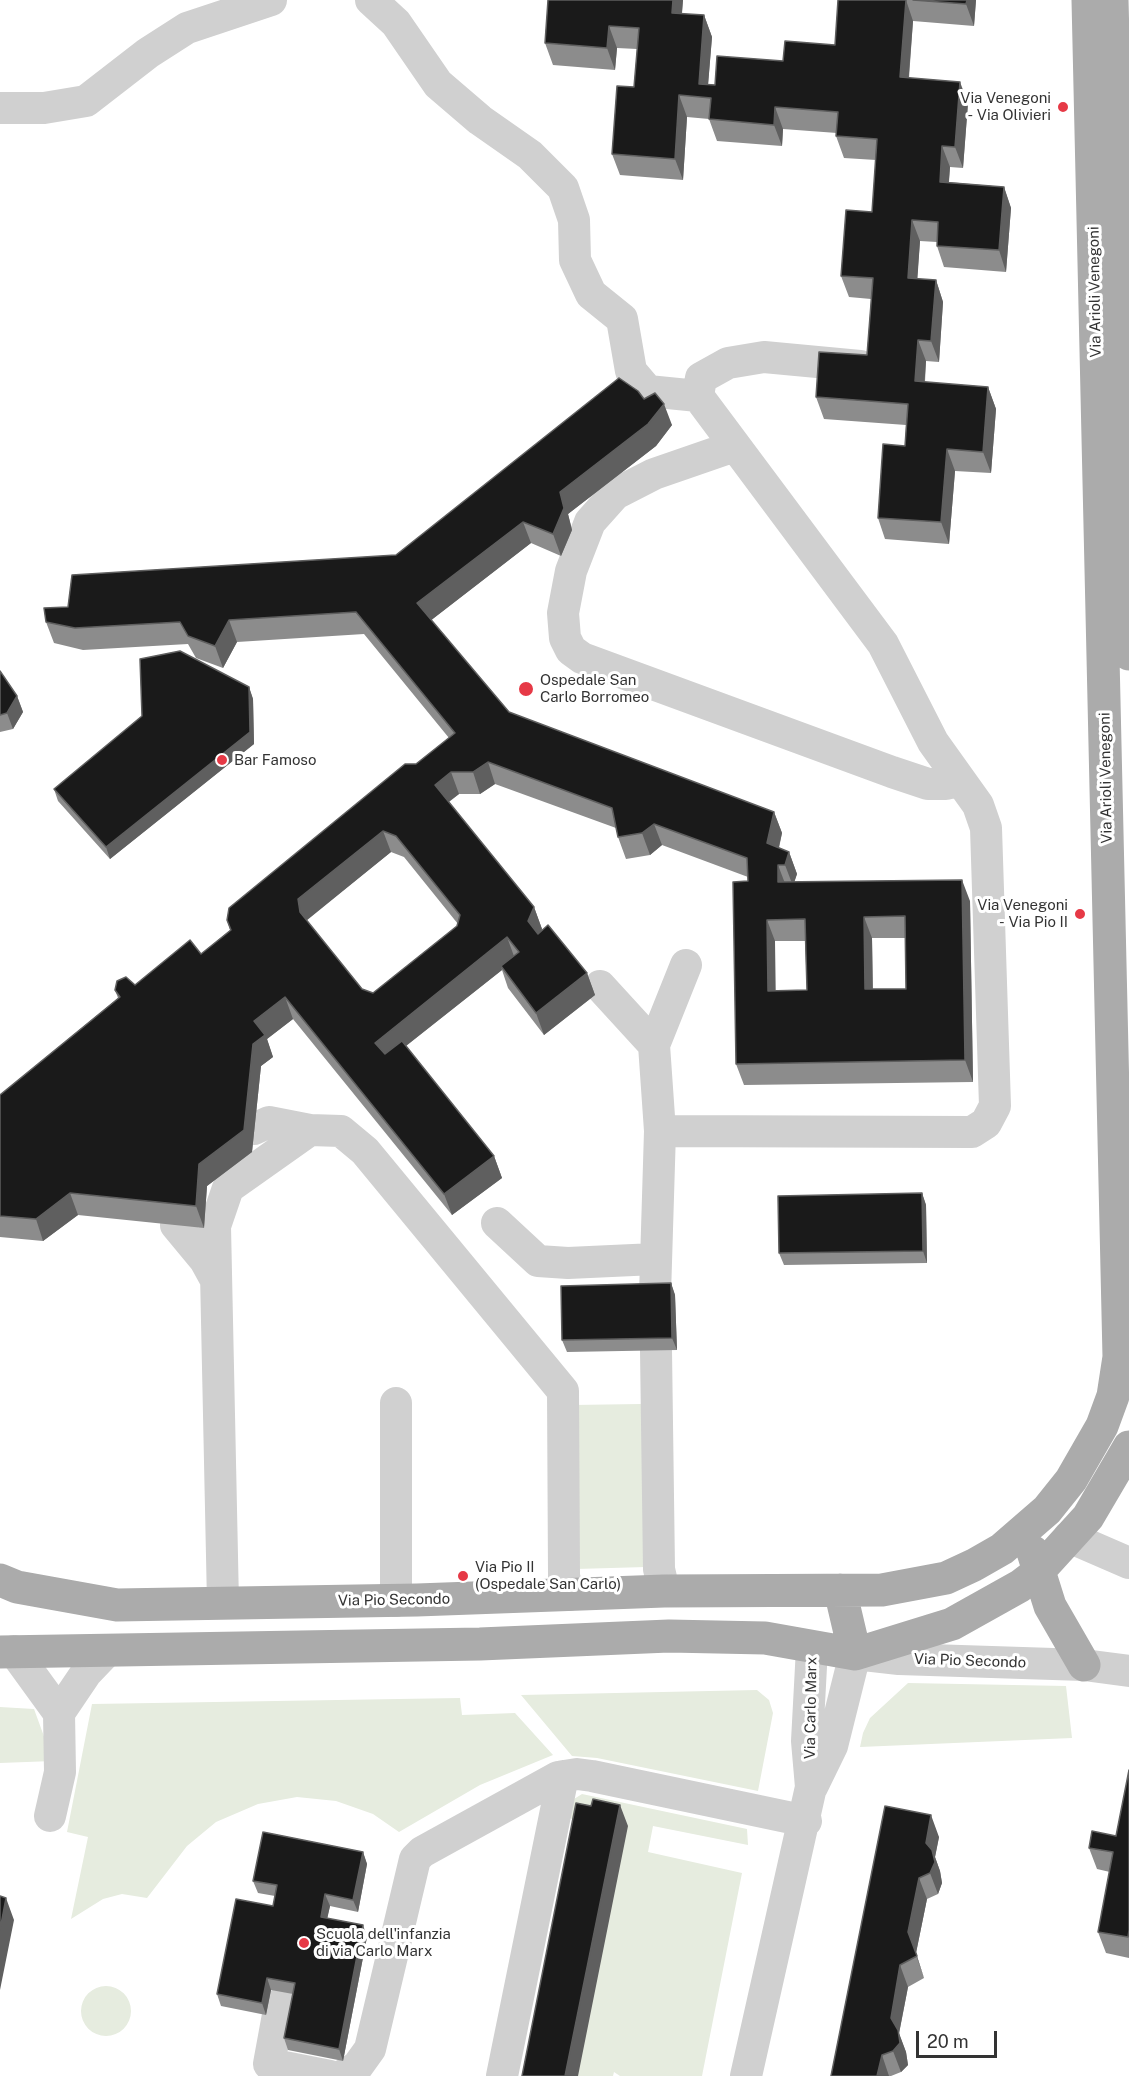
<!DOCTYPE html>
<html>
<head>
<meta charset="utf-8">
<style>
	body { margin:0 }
	#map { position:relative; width:1129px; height:2076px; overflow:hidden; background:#fff; font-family:"Public Sans",sans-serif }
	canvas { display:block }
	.scale { position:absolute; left:916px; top:2031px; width:81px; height:27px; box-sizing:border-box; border:3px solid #333; border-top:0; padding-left:8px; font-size:18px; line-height:21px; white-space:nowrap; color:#333; -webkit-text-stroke:4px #fff; paint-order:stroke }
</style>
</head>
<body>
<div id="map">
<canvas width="1129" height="2076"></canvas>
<div class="scale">20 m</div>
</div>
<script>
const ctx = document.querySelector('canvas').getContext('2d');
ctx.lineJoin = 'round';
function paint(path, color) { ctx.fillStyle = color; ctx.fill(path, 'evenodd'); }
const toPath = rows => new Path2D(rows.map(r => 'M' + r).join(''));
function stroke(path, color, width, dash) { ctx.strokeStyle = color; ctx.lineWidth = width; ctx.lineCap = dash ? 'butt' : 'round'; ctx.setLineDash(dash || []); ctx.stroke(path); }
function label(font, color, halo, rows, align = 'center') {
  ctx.font = font + ' "Public Sans",sans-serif'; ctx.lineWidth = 6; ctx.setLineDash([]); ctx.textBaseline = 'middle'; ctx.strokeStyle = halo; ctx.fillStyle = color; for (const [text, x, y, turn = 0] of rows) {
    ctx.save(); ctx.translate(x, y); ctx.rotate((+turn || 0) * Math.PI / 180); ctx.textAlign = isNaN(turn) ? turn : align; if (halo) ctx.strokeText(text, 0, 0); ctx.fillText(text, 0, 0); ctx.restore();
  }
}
const green = toPath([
	[641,1404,646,1567,576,1569,572,1405],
	[908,1683,1066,1686,1072,1738,860,1747,863,1733,870,1718],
	[757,1690,769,1700,773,1713,758,1791,597,1758,572,1756,521,1695],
	[460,1698,462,1715,515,1713,553,1755,480,1785,399,1832,373,1814,336,1801,297,1797,258,1804,216,1822,187,1846,147,1898,122,1894,103,1899,71,1919,88,1837,67,1832,92,1704],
	[0,1707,34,1709,53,1761,0,1763],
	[582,1794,747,1829,748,1845,653,1826,648,1852,742,1873,702,2076,620,2076,614,2072,613,2076,578,2076,583,1825,570,1818,574,1799],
	'81 2011a25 25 0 1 1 50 0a25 25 0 1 1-50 0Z'
]);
const minor = toPath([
	[371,0,396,23,438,84,480,120,530,155,563,188,574,220,575,260,591,294,622,319,631,371,648,391,698,396,883,644,933,742,978,805,986,828,995,1106,986,1123,972,1132,660,1131,655,1295],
	[0,108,44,108,86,101,148,53,187,28,271,0],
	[698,396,701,378,728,363,764,357,860,366],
	[735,446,654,474,615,494,590,522,571,571,563,613,565,638,571,650,582,658,892,772,928,784,946,784,959,781],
	[600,986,654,1045],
	[254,1129,269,1122,310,1130],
	[660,1131,654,1045,686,965],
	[497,1223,538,1261,568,1263,655,1259],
	[176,1225,205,1260,216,1280],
	[656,1350,659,1569,664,1591],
	[1069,1537,1129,1563],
	[396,1601,396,1403],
	[223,1603,215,1226,228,1188,310,1130,341,1131,365,1151,563,1391,564,1576,569,1595],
	[14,1651,59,1713],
	[812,1787,832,1746,855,1654,899,1659,1084,1665,1129,1671],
	[50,1816,60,1772,59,1713,86,1673,108,1650],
	[280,2004,269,2064,330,2076],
	[342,2076,357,2067,370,2049,415,1859,422,1852,558,1777,577,1774,592,1776,806,1821],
	[502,2076,563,1776],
	[746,2076,811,1787,807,1741,812,1648]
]);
const major = toPath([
	[1112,0,1129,654],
	[1033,1552,1050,1606,1084,1665],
	[0,1580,17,1587,117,1605,417,1600,664,1591,882,1590,946,1578,974,1565,1002,1549,1047,1510,1071,1480,1102,1426,1113,1396,1119,1357,1088,0],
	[840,1590,855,1654],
	[0,1652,480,1644,669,1636,765,1638,855,1654,952,1624,1020,1586,1037,1573,1088,1517,1129,1447]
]);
const wall = toPath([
	[548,0,683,0,682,14,704,15,712,37,708,84,715,85,783,61,835,45,838,0,976,0,974,26,913,21,909,78,968,103,963,168,950,167,949,182,1004,187,1011,208,1006,272,944,267,937,246,937,242,920,241,917,279,936,280,943,302,939,362,926,361,925,382,988,387,996,409,991,473,955,471,949,544,885,539,878,518,905,446,906,425,824,419,816,397,867,355,871,299,849,297,841,276,872,212,876,160,844,158,836,136,837,133,783,129,782,146,717,141,709,119,687,117,683,180,620,175,612,154,634,87,637,49,617,48,615,70,553,65,545,43],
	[644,399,672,425,656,446,568,514,572,530,561,556,531,543,431,620,509,712,774,812,782,833,779,848,789,852,797,874,794,882,970,901,973,1082,744,1085,736,1064,748,877,662,845,650,855,626,859,618,837,616,828,495,784,480,794,459,794,449,802,534,907,542,929,541,932,587,973,595,995,544,1035,508,988,502,970,406,1046,494,1156,502,1178,452,1215,293,1019,267,1039,273,1057,261,1066,252,1152,207,1186,204,1228,78,1215,43,1241,0,1237,0,1095,118,998,115,990,135,985,201,954,230,930,227,920,416,764,449,738,364,634,237,642,223,668,196,658,188,644,83,650,54,643,46,622,68,607,396,555],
	[391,852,404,857,458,924,457,926,373,993,362,989,306,920],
	[872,938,905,938,906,989,873,989],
	[775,941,805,941,807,990,775,991],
	[0,671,17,696,23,712,13,729,0,732],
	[249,687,253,699,254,744,110,859,58,801,54,789],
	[922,1193,926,1205,927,1263,784,1265,779,1253],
	[671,1283,675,1295,677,1350,567,1352,562,1340],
	[1129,1770,1129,1958,1106,1953,1098,1932,1110,1872,1097,1869,1089,1848,1116,1836],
	[885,1806,939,1837,935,1857,940,1871,942,1883,938,1894,927,1899,916,1953,924,1978,908,1987,899,2034,906,2052,908,2065,901,2072,891,2076,831,2076],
	[363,1852,367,1864,358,1912,330,1906,327,1918,367,1937,343,2061,288,2050,284,2038,293,1994,271,1990,266,2015,221,2006,217,1994,273,1906,275,1896,258,1893,253,1881]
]);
const shadedWall = toPath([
	[673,0,683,0,680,34,672,13],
	[906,0,913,21,907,99,900,77],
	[967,0,976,0,974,26,966,4],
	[704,15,712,37,707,98,699,84],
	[609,26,617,48,615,70,607,48],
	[960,82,968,103,963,168,955,147],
	[679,95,687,117,683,180,675,159],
	[775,107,783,129,782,146,774,125],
	[942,146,950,167,947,203,940,182],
	[1004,187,1011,208,1006,272,999,250],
	[912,220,920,241,916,299,908,278],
	[936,280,943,302,939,362,931,341],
	[918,340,926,361,923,403,915,381],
	[988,387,996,409,991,473,983,452],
	[664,404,672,425,656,446,568,514,572,530,561,556,553,534,560,492],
	[947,449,955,471,949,544,941,522],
	[523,522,531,543,425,625,417,603],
	[229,620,237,642,223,668,215,646],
	[249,687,253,699,254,744,110,859,106,847],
	[17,696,23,712,13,729,7,713],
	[488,762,495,784,480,794,473,772],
	[451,772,459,794,443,806,435,785],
	[774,812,782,833,775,864,767,843],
	[654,824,662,845,650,855,642,833],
	[383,831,391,852,306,921,300,912,298,899],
	[789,852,797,874,793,886,785,865],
	[778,865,786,886,778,882],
	[962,880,970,901,973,1082,965,1060],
	[534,907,542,929,536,943,528,921],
	[864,917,872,938,873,1011,865,989],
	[767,920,775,941,776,1012,768,991],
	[507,937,515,959,501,966,502,970,383,1064,375,1043],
	[587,973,595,995,544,1035,536,1013],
	[285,997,293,1019,267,1039,273,1057,261,1066,252,1152,207,1186,204,1228,196,1206,199,1164,254,1021],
	[494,1156,502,1178,452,1215,444,1194],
	[70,1193,78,1215,43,1241,36,1219],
	[922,1193,926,1205,927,1263,923,1251],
	[671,1283,675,1295,677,1350,672,1338],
	[620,1805,628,1826,578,2076,565,2076],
	[931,1815,939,1837,935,1857,940,1871,942,1883,938,1894,930,1873,926,1843],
	[363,1852,367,1864,358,1912,353,1900],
	[919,1878,927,1899,916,1953,924,1978,908,1932],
	[325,1894,330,1906,325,1929,321,1917],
	[6,1898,14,1920,0,1990,0,1930],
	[363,1925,367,1937,343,2061,339,2049],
	[900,1965,908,1987,899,2033,906,2052,908,2065,901,2072,893,2051,891,2018],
	[267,1978,271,1990,266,2015,262,2003],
	[882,2055,889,2076,877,2076]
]);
const building = toPath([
	[548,0,673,0,672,13,704,15,699,84,715,85,717,56,783,61,785,41,835,45,838,0,906,0,900,77,960,82,955,147,942,146,940,182,1004,187,999,250,937,246,938,222,912,220,908,278,936,280,931,341,918,340,915,381,988,387,983,452,947,449,941,522,878,518,883,444,905,446,908,404,816,397,819,352,867,355,873,278,841,276,846,210,872,212,877,139,836,136,838,112,775,107,774,125,709,119,711,98,679,95,675,159,612,154,617,86,634,87,639,28,609,26,607,48,545,43,548,0],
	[913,0,967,0,966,4,913,0],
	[619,378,638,391,644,399,655,393,664,404,648,424,560,492,564,508,553,534,523,522,417,603,509,712,774,812,767,843,789,852,785,865,778,865,778,882,962,880,965,1060,736,1064,733,882,748,881,747,858,654,824,642,833,618,837,612,808,488,762,473,772,451,772,435,785,534,907,528,921,538,934,548,925,587,973,536,1013,501,966,519,952,507,937,375,1043,385,1054,402,1041,494,1156,444,1194,285,997,254,1021,265,1035,253,1044,244,1130,199,1164,196,1206,70,1193,36,1219,0,1216,0,1095,120,997,115,990,117,981,126,977,135,985,190,940,201,954,231,930,227,920,229,908,405,764,416,764,455,733,356,612,229,620,215,646,188,636,180,622,75,628,46,622,44,608,68,607,72,575,396,555,619,378],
	[383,831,396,836,460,915,457,926,373,993,362,989,300,912,298,899,383,831],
	[905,916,906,989,865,989,864,917,905,916],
	[805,919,807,990,768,991,767,920,805,919],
	[180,651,249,687,250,732,106,847,54,789,142,716,140,659,180,651],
	[0,671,17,696,7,713,0,715,0,671],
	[922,1193,923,1251,779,1253,778,1196,922,1193],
	[671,1283,672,1338,562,1340,561,1286,671,1283],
	[1129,1770,1129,1930,1128,1937,1098,1932,1113,1852,1089,1848,1092,1831,1116,1836,1129,1770],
	[593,1799,620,1805,565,2076,522,2076,576,1803,591,1806,593,1799],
	[885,1806,931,1815,926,1843,932,1850,935,1862,930,1873,919,1878,908,1932,917,1956,900,1965,891,2018,898,2030,900,2043,893,2051,882,2055,877,2076,831,2076,885,1806],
	[263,1832,363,1852,353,1900,325,1894,321,1917,363,1925,339,2049,284,2038,295,1983,267,1978,262,2003,217,1994,236,1899,273,1906,277,1885,253,1881,263,1832],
	[0,1896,6,1898,0,1930,0,1896]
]);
const markers = [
	[1063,107,6,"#e63946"],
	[526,689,8,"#e63946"],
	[222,760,6,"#e63946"],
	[1080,914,6,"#e63946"],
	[463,1576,6,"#e63946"],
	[304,1943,6,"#e63946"]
];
const poiNames = [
	["Via Venegoni",1051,98,"right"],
	["- Via Olivieri",1051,115,"right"],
	["Ospedale San",540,680],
	["Carlo Borromeo",540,697],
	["Bar Famoso",234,760],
	["Via Venegoni",1068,905,"right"],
	["- Via Pio II",1068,922,"right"],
	["Via Pio II",475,1567],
	["(Ospedale San Carlo)",475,1584],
	["Scuola dell'infanzia",316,1934],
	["di via Carlo Marx",316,1951]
];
const streetNames = [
	["Via Arioli Venegoni",1095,292,-91],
	["Via Arioli Venegoni",1106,778,-91],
	["Via Pio Secondo",394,1600,-1],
	["Via Pio Secondo",970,1661,2],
	["Via Carlo Marx",811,1708,-89]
];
paint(green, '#e6ecdf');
stroke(minor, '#d0d0d0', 32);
stroke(major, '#ababab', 33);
paint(wall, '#8c8c8c');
paint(shadedWall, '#5f5f5f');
paint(building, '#1a1a1a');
stroke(building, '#5f5f5f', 1.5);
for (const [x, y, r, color] of markers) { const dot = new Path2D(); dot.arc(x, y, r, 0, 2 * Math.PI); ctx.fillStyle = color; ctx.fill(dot); stroke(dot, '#fff', 2); }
label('15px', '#333', '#fff', poiNames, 'left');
label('15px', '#333', '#fff', streetNames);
</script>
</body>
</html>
